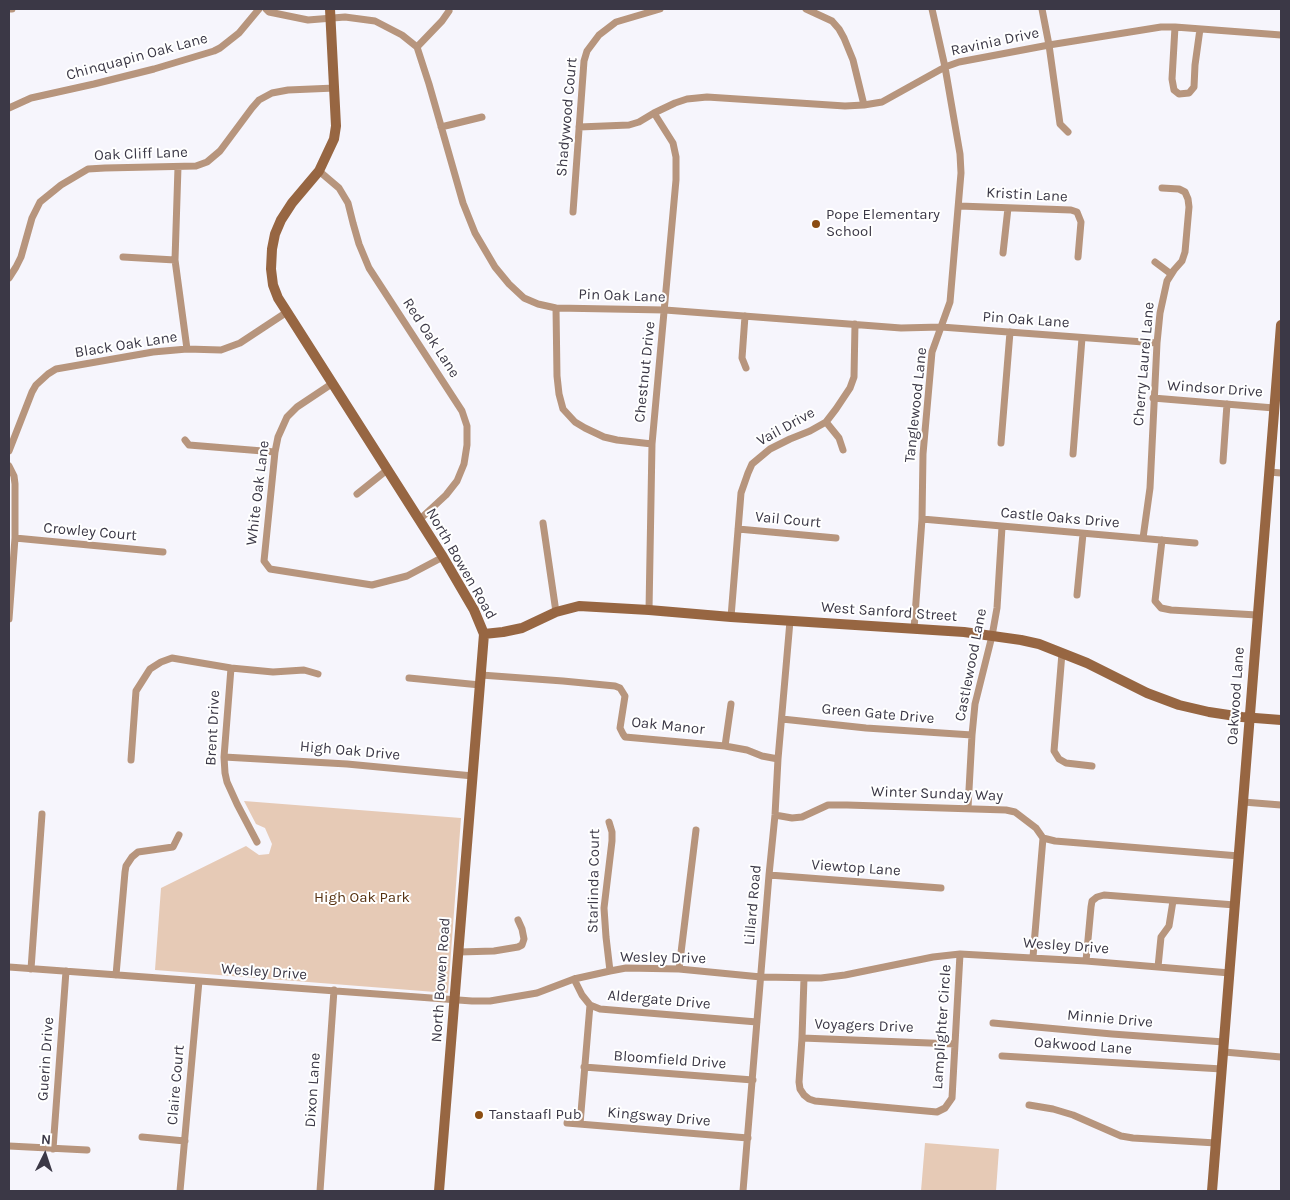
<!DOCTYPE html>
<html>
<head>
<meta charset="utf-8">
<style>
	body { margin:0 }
	#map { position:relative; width:1290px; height:1200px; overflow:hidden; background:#f6f5fc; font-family:Karla,sans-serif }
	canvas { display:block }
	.frame { position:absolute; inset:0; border:10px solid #3b3846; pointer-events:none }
	.north { position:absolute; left:20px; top:1130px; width:50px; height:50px; -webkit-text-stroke:4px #fff; paint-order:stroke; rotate:4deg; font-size:14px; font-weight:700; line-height:20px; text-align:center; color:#3b3846 }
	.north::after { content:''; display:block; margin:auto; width:18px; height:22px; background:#3b3846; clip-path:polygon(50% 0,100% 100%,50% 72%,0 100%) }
</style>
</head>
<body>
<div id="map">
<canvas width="1290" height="1200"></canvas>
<div class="frame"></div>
<div class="north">N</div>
</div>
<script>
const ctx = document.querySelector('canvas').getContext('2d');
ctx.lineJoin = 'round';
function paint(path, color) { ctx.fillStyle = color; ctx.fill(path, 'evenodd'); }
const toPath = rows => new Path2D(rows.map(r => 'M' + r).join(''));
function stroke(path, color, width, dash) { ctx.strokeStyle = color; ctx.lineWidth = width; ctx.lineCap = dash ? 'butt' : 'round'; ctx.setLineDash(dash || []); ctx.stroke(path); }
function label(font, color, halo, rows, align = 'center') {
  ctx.font = font + ' Karla,sans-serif'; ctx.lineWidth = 4; ctx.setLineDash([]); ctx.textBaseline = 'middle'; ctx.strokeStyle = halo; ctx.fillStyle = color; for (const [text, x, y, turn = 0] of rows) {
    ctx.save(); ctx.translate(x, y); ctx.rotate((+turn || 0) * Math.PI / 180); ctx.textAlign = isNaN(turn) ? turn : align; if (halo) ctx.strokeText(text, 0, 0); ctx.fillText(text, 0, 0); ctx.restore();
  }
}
const green = toPath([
	[244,801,461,818,448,993,155,970,161,888,246,846,259,855,269,854,272,844,265,828,256,824],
	[925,1143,999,1149,996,1191,921,1191]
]);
const street = toPath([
	[9,9,12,9],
	[266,9,269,12,308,20,345,17,375,21,402,35,417,47,429,84,463,203,475,233,495,267,509,284,524,298,538,304,556,308,665,310,901,328,941,327,1157,343],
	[806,9,832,21,839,29,844,38,853,60,864,105],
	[1042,9,1049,45,1060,124,1068,132],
	[1175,27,1172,79,1174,90,1179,94,1189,93,1194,87,1195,65,1200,29],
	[417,47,442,21,449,11],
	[9,108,31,98,94,84,154,69,214,51,220,48,239,33,259,9],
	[441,127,482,117],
	[579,127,629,125,639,122,654,113,675,103,687,99,707,97,845,106,864,105,882,102,945,67,959,62,1049,45,1161,27,1175,27,1281,35],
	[178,167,175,260,187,349],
	[319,171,339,188,348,203,353,223,359,244,369,268,462,411,467,426,467,445,464,464,457,481,446,495,419,520],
	[959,206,1071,210,1077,212,1081,222,1078,257],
	[573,212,584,61,587,51,599,35,616,22,660,9],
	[1003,253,1008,208],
	[123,257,175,260],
	[1155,262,1171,274],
	[9,278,16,267,21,257,32,218,40,202,61,185,88,169,105,168,196,166,207,162,220,151,252,108,259,100,272,93,288,90,335,88],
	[556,308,557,376,559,394,563,409,575,422,585,428,604,437,617,440,652,444],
	[745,316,742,358,746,368],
	[333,383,297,407,287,417,278,437,275,452,264,561,270,569,372,585,407,576,443,557],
	[1153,398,1274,408],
	[826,422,839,438,843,450],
	[185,440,189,445,275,452],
	[1001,443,1010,332],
	[9,451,32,392,36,385,48,374,56,369,153,352,187,349,221,350,240,343,287,312],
	[1073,454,1082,338],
	[1223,461,1227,404],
	[9,466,14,476,15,484,15,538,9,619],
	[1269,472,1281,473],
	[357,494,387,470],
	[922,519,1195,543],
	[543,523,556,612],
	[738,529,836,538],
	[15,538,163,552],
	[1143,538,1150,488,1157,343,1160,313,1167,281,1174,270,1182,261,1185,252,1189,207,1188,199,1185,192,1179,189,1162,188],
	[1162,540,1155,601,1161,608,1171,610,1257,615],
	[1077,595,1083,534],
	[649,610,652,444,676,180,676,157,673,143,654,113],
	[731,617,741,493,748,473,752,464,770,449,790,439,810,431,826,422,836,409,850,388,854,377,855,324],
	[914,629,922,519,923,454,932,352,950,302,961,173,960,154,945,67,932,9],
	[1062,653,1054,751,1059,759,1066,763,1092,766],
	[231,668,224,757,225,773,227,782,237,804,257,842],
	[481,675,563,681,615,686,620,688,625,696,620,728,623,734,625,737,725,746,747,750,762,756,778,759],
	[409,678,480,685],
	[782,719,866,728,972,735],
	[725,746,731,704],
	[224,757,347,764,473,776],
	[131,760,136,691,150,669,161,662,172,658,231,668,273,672,304,670,318,674],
	[1243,802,1281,805],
	[968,808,972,735,975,704,992,636,997,608,1002,527],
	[775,815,792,818,802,817,828,805,847,805,1006,810,1015,812,1036,828,1043,838,1055,841,1239,856],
	[609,822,612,832,612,841,604,908,606,937,610,971],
	[769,875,941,888],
	[459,952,494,951,518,947,522,945,524,939,522,929,518,920],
	[1033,957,1043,838],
	[1086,961,1091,907,1092,901,1097,897,1104,895,1235,905],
	[9,967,472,1001,490,1001,537,993,574,979,610,971,626,968,679,969,761,977,821,978,845,975,933,957,960,954,1086,961,1230,973],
	[1158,967,1161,937,1169,926,1173,901],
	[31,969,42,814],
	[679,969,696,830],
	[116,975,125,872,126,866,132,857,138,852,173,847,179,835],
	[804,978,802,1038,799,1082,800,1089,804,1095,809,1099,815,1101,937,1112,945,1108,952,1098,960,954],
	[574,979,582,995,590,1005,600,1009,757,1022],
	[993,1023,1112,1034,1224,1042],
	[802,1038,955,1044],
	[1224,1052,1281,1057],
	[1002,1056,1222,1069],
	[584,1067,753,1080],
	[1029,1105,1053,1109,1073,1115,1121,1136,1133,1138,1216,1143],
	[567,1123,748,1138],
	[580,1124,590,1005],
	[142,1137,185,1141],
	[9,1146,87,1150],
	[53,1149,66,971],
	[180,1191,199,981],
	[320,1191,334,990],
	[743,1191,769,875,775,815,778,759,790,621]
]);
const secondary = toPath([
	[330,9,336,126,334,139,319,171,292,203,281,220,275,234,272,249,271,269,273,285,278,298,287,312,443,557,474,610,484,634,439,1191],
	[484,634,503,632,522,628,556,612,579,606,649,610,731,617,964,632,1021,640,1039,644,1087,663,1147,693,1179,705,1209,712,1242,717,1281,720],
	[1212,1191,1281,325]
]);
const markers = [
	[816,224,5,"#8b4d12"],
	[479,1115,5,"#8b4d12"]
];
const streetNames = [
	["Ravinia Drive",995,42,-12],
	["Chinquapin Oak Lane",137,57,-15],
	["Shadywood Court",567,117,-85],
	["Oak Cliff Lane",141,154,-2],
	["Kristin Lane",1027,195,3],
	["Pin Oak Lane",622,296,2],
	["Pin Oak Lane",1026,320,4],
	["Red Oak Lane",431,338,57],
	["Black Oak Lane",126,345,-9],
	["Cherry Laurel Lane",1144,364,-85],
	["Chestnut Drive",645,372,-84],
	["Windsor Drive",1215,389,4],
	["Tanglewood Lane",916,405,-84],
	["Vail Drive",786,427,-29],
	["White Oak Lane",258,493,-83],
	["Castle Oaks Drive",1060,518,5],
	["Vail Court",788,520,5],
	["Crowley Court",90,532,5],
	["North Bowen Road",461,564,60],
	["West Sanford Street",889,612,4],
	["Castlewood Lane",971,665,-79],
	["Oakwood Lane",1236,696,-86],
	["Green Gate Drive",878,714,5],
	["Oak Manor",668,726,6],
	["Brent Drive",213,728,-87],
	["High Oak Drive",350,751,5],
	["Winter Sunday Way",937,794,2],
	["Viewtop Lane",856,868,4],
	["Starlinda Court",594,881,-89],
	["Lillard Road",753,905,-85],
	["Wesley Drive",1066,946,4],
	["Wesley Drive",663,958,1],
	["Wesley Drive",264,972,4],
	["North Bowen Road",441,980,-86],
	["Aldergate Drive",659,1000,5],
	["Minnie Drive",1110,1019,5],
	["Voyagers Drive",864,1026,2],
	["Lamplighter Circle",942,1027,-86],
	["Oakwood Lane",1083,1046,4],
	["Guerin Drive",46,1059,-86],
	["Bloomfield Drive",670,1060,4],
	["Claire Court",176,1085,-85],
	["Dixon Lane",313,1090,-86],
	["Kingsway Drive",659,1117,5]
];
const poiNames = [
	["Pope Elementary",826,215],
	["School",826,232],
	["Tanstaafl Pub",489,1115]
];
const parkNames = [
	["High Oak Park",362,898]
];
paint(green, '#e6cab6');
stroke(street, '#b7957d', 7);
stroke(secondary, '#976642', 10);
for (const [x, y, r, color] of markers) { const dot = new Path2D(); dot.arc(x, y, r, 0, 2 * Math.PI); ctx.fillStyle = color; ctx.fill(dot); stroke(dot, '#fff', 2); }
label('15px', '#3b3846', '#fff', streetNames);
label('15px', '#3b3846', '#fff', poiNames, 'left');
label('15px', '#55300f', '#fff', parkNames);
</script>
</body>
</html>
